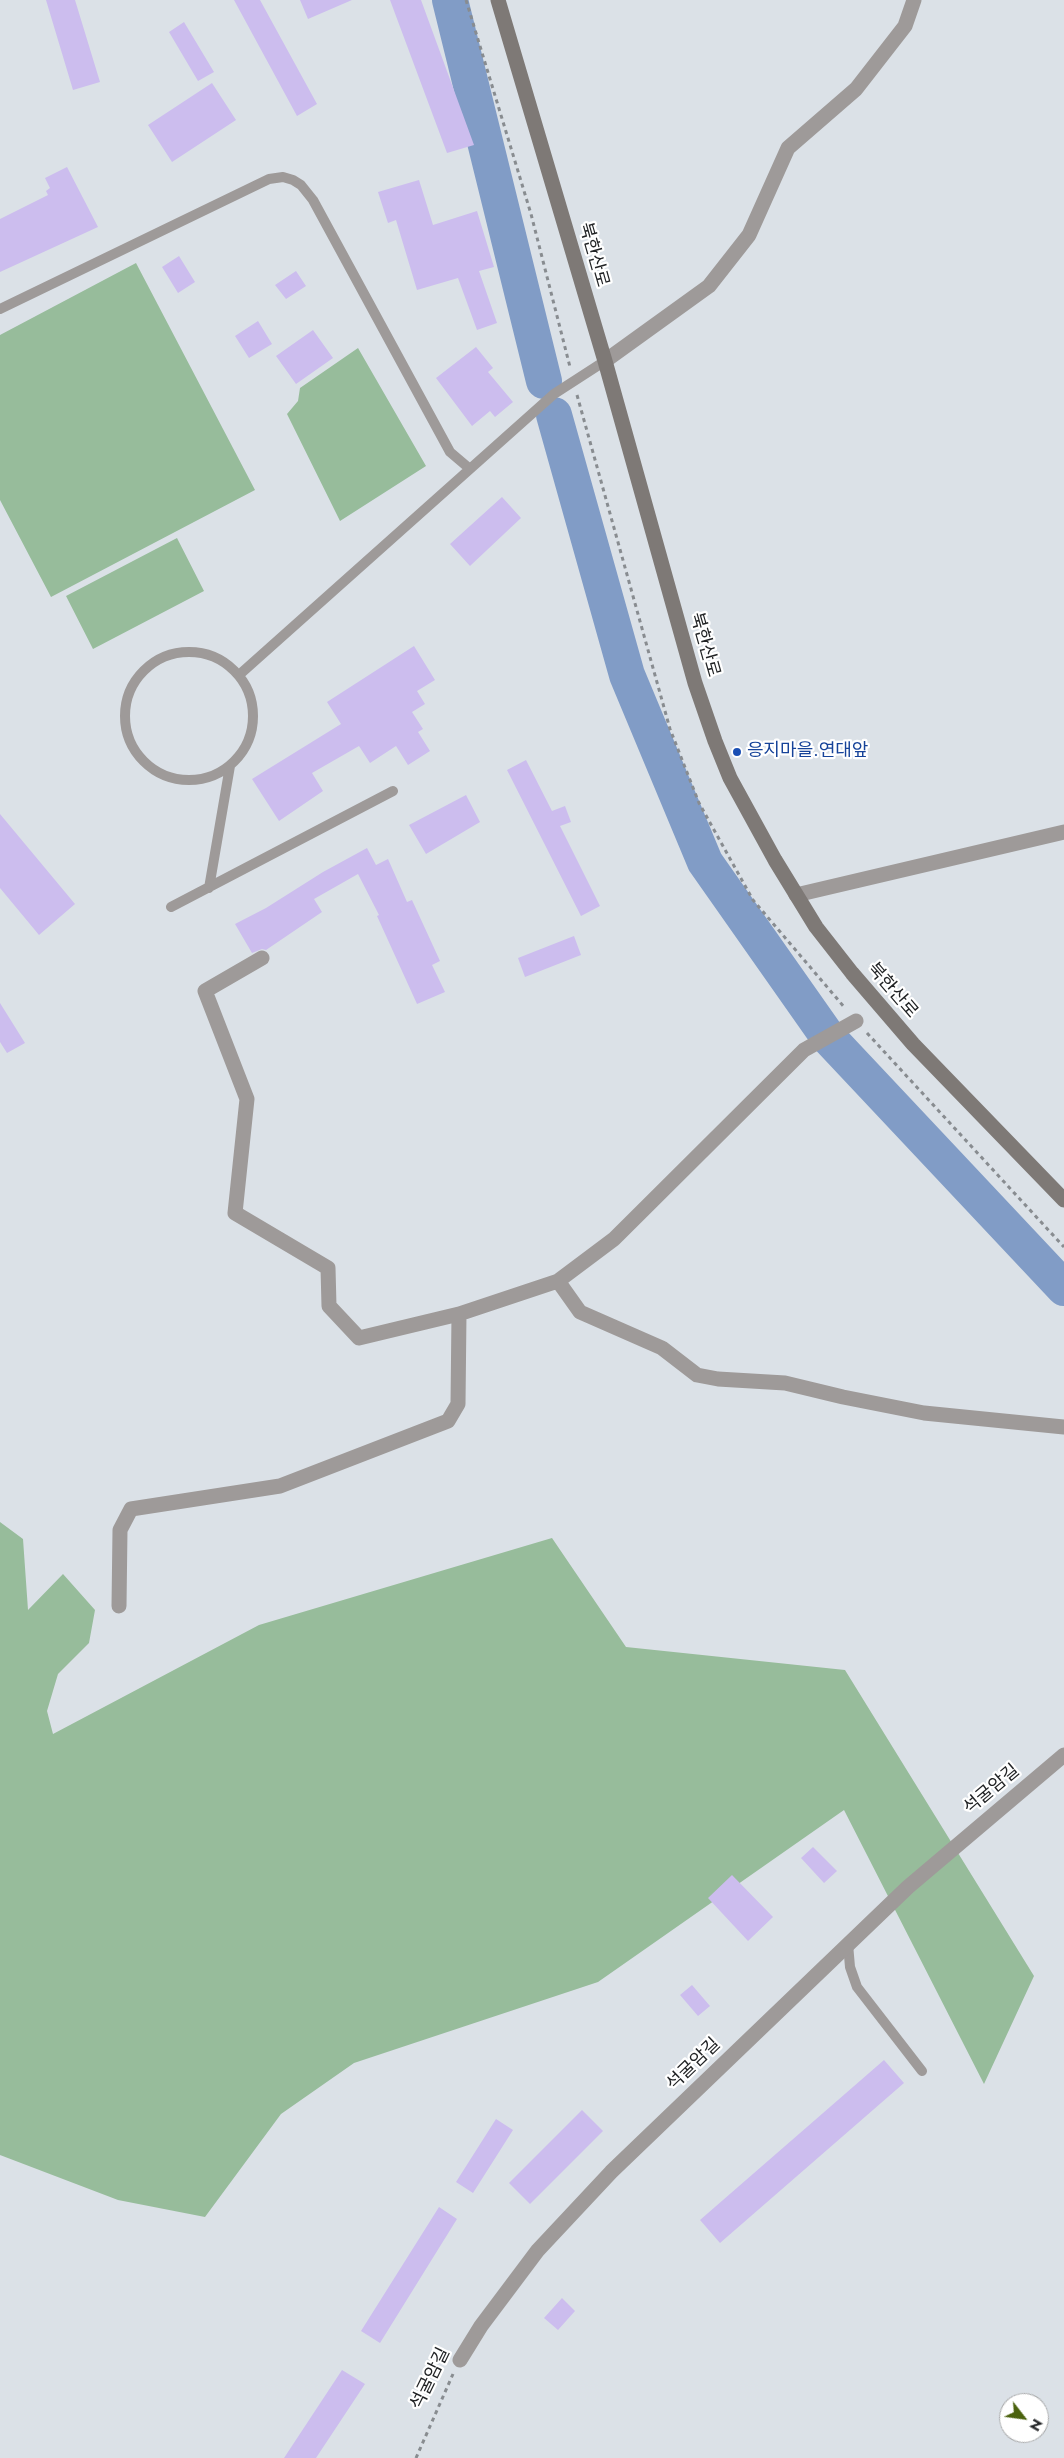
<!DOCTYPE html>
<html>
<head>
<meta charset="utf-8">
<style>
	body { margin:0 }
	#map { position:relative; width:1064px; height:2458px; overflow:hidden; background:#dbe1e7; font-family:Jost,sans-serif }
	canvas { display:block }
	.north { position:absolute; left:999px; top:2393px; width:50px; height:50px; box-sizing:border-box; background:#fff; border:1px solid #a6a7a8; border-radius:50%; rotate:120deg; font-size:14px; font-weight:700; line-height:20px; text-align:center; color:#212325 }
	.north::after { content:''; display:block; margin:auto; width:18px; height:22px; background:#4b620e; clip-path:polygon(50% 0,100% 100%,50% 72%,0 100%) }
</style>
</head>
<body>
<div id="map">
<canvas width="1064" height="2458"></canvas>
<div class="north">N</div>
</div>
<script>
const ctx = document.querySelector('canvas').getContext('2d');
ctx.lineJoin = 'round';
function paint(path, color) { ctx.fillStyle = color; ctx.fill(path, 'evenodd'); }
const toPath = rows => new Path2D(rows.map(r => 'M' + r).join(''));
function stroke(path, color, width, dash) { ctx.strokeStyle = color; ctx.lineWidth = width; ctx.lineCap = dash ? 'butt' : 'round'; ctx.setLineDash(dash || []); ctx.stroke(path); }
function label(font, color, halo, rows, align = 'center') {
  ctx.font = font + ' Jost,"Noto Sans KR",sans-serif'; ctx.lineWidth = 4.5; ctx.setLineDash([]); ctx.textBaseline = 'middle'; ctx.strokeStyle = halo; ctx.fillStyle = color; for (const [text, x, y, turn = 0] of rows) {
    ctx.save(); ctx.translate(x, y); ctx.rotate((+turn || 0) * Math.PI / 180); ctx.textAlign = isNaN(turn) ? turn : align; if (halo) ctx.strokeText(text, 0, 0); ctx.fillText(text, 0, 0); ctx.restore();
  }
}
const green = toPath([
	[136,263,255,490,51,597,0,500,0,335],
	[358,348,426,466,340,521,287,414,298,401,300,388],
	[177,538,204,591,93,649,66,596],
	[0,1522,23,1539,28,1610,63,1574,95,1610,89,1643,58,1674,47,1711,53,1734,259,1625,552,1538,626,1647,845,1670,1034,1976,984,2084,844,1810,598,1982,354,2063,281,2114,205,2217,118,2200,0,2155]
]);
const river = toPath([
	[450,0,544,381],
	[554,415,627,675,705,862,828,1037,1064,1288]
]);
const building = toPath([
	[46,0,75,0,100,82,73,90],
	[234,0,260,0,317,104,297,116],
	[300,0,352,0,308,19],
	[390,0,421,0,474,145,447,153],
	[184,22,214,72,198,81,169,32],
	[212,83,236,120,172,162,148,125],
	[67,167,98,227,0,272,0,219,48,195,46,191,50,188,45,178],
	[419,180,433,225,477,211,494,267,479,271,497,323,477,330,458,278,417,290,396,220,388,223,378,192],
	[179,256,195,282,178,293,162,267],
	[296,271,306,286,286,299,275,285],
	[258,321,272,344,249,358,235,336],
	[313,330,333,358,296,384,276,356],
	[476,347,493,368,488,372,513,402,495,417,490,411,472,426,436,378],
	[502,497,521,518,470,566,450,544],
	[414,646,435,680,417,691,425,704,412,712,423,729,418,732,430,751,408,765,396,746,370,763,359,746,312,773,323,791,279,821,252,779,341,724,327,702],
	[526,760,552,811,565,806,571,822,560,826,600,906,581,916,507,770],
	[466,795,480,822,426,854,409,825],
	[0,814,75,904,39,935,0,888],
	[367,848,376,865,388,859,407,902,412,900,440,961,432,965,445,992,417,1004,377,916,379,915,358,874,314,899,322,912,266,950,262,949,252,953,235,924,266,908,323,872],
	[574,936,581,955,525,977,518,958],
	[0,1003,25,1043,7,1053,0,1042],
	[813,1847,837,1871,824,1883,801,1858],
	[732,1875,773,1917,748,1941,708,1898],
	[692,1985,710,2006,698,2016,680,1995],
	[884,2060,904,2083,720,2243,700,2220],
	[582,2110,603,2131,530,2204,509,2183],
	[496,2119,513,2130,473,2193,456,2182],
	[439,2207,457,2219,380,2343,361,2331],
	[562,2298,575,2311,558,2330,544,2318],
	[342,2370,365,2384,316,2458,284,2458]
]);
const path = toPath([
	[466,0,531,214,570,367],
	[577,395,670,729,699,803,753,900,845,1008],
	[867,1033,1064,1247],
	[416,2458,453,2374]
]);
const lane = toPath([
	[0,309,269,179,283,177,293,180,301,185,313,200,450,452,470,469],
	'125 716a64 64 0 1 1 128 0a64 64 0 1 1-128 0Z',
	[239,675,554,394,605,361],
	[209,888,230,766],
	[171,907,393,791],
	[848,1944,850,1967,857,1987,922,2071]
]);
const street = toPath([
	[605,361,709,286,749,235,788,148,856,89,905,26,914,0],
	[796,895,1064,832],
	[262,958,205,991,247,1099,235,1213,328,1268,329,1306,359,1338,459,1314],
	[856,1021,804,1050,614,1239,558,1281,580,1312,662,1348,697,1375,718,1379,785,1383,843,1397,924,1413,1064,1427],
	[119,1606,120,1530,131,1509,280,1486,448,1421,458,1404,459,1314,558,1281],
	[460,2360,481,2326,538,2250,611,2172,908,1887,1064,1755]
]);
const secondary = toPath([
	[498,0,605,361,695,683,715,741,730,778,775,860,816,927,852,973,913,1044,1064,1200]
]);
const markers = [
	[737,752,5,"#1a4fb4"]
];
const streetNames = [
	["북한산로",593,255,74],
	["북한산로",704,645,74],
	["북한산로",892,991,49],
	["석굴암길",992,1790,-40],
	["석굴암길",694,2065,-44],
	["석굴암길",431,2379,-64]
];
const transitNames = [
	["응지마을.연대앞",747,752]
];
paint(green, '#97bc9b');
stroke(river, '#819cc6', 36);
paint(building, '#ccbdee');
stroke(path, '#888c90', 3, [4, 4]);
stroke(lane, '#9e9a99', 10);
stroke(street, '#9e9a99', 15);
stroke(secondary, '#7e7976', 15);
for (const [x, y, r, color] of markers) { const dot = new Path2D(); dot.arc(x, y, r, 0, 2 * Math.PI); ctx.fillStyle = color; ctx.fill(dot); stroke(dot, '#fff', 2); }
label('18px', '#212325', '#fff', streetNames);
label('18px', '#164399', '#fff', transitNames, 'left');
</script>
</body>
</html>
